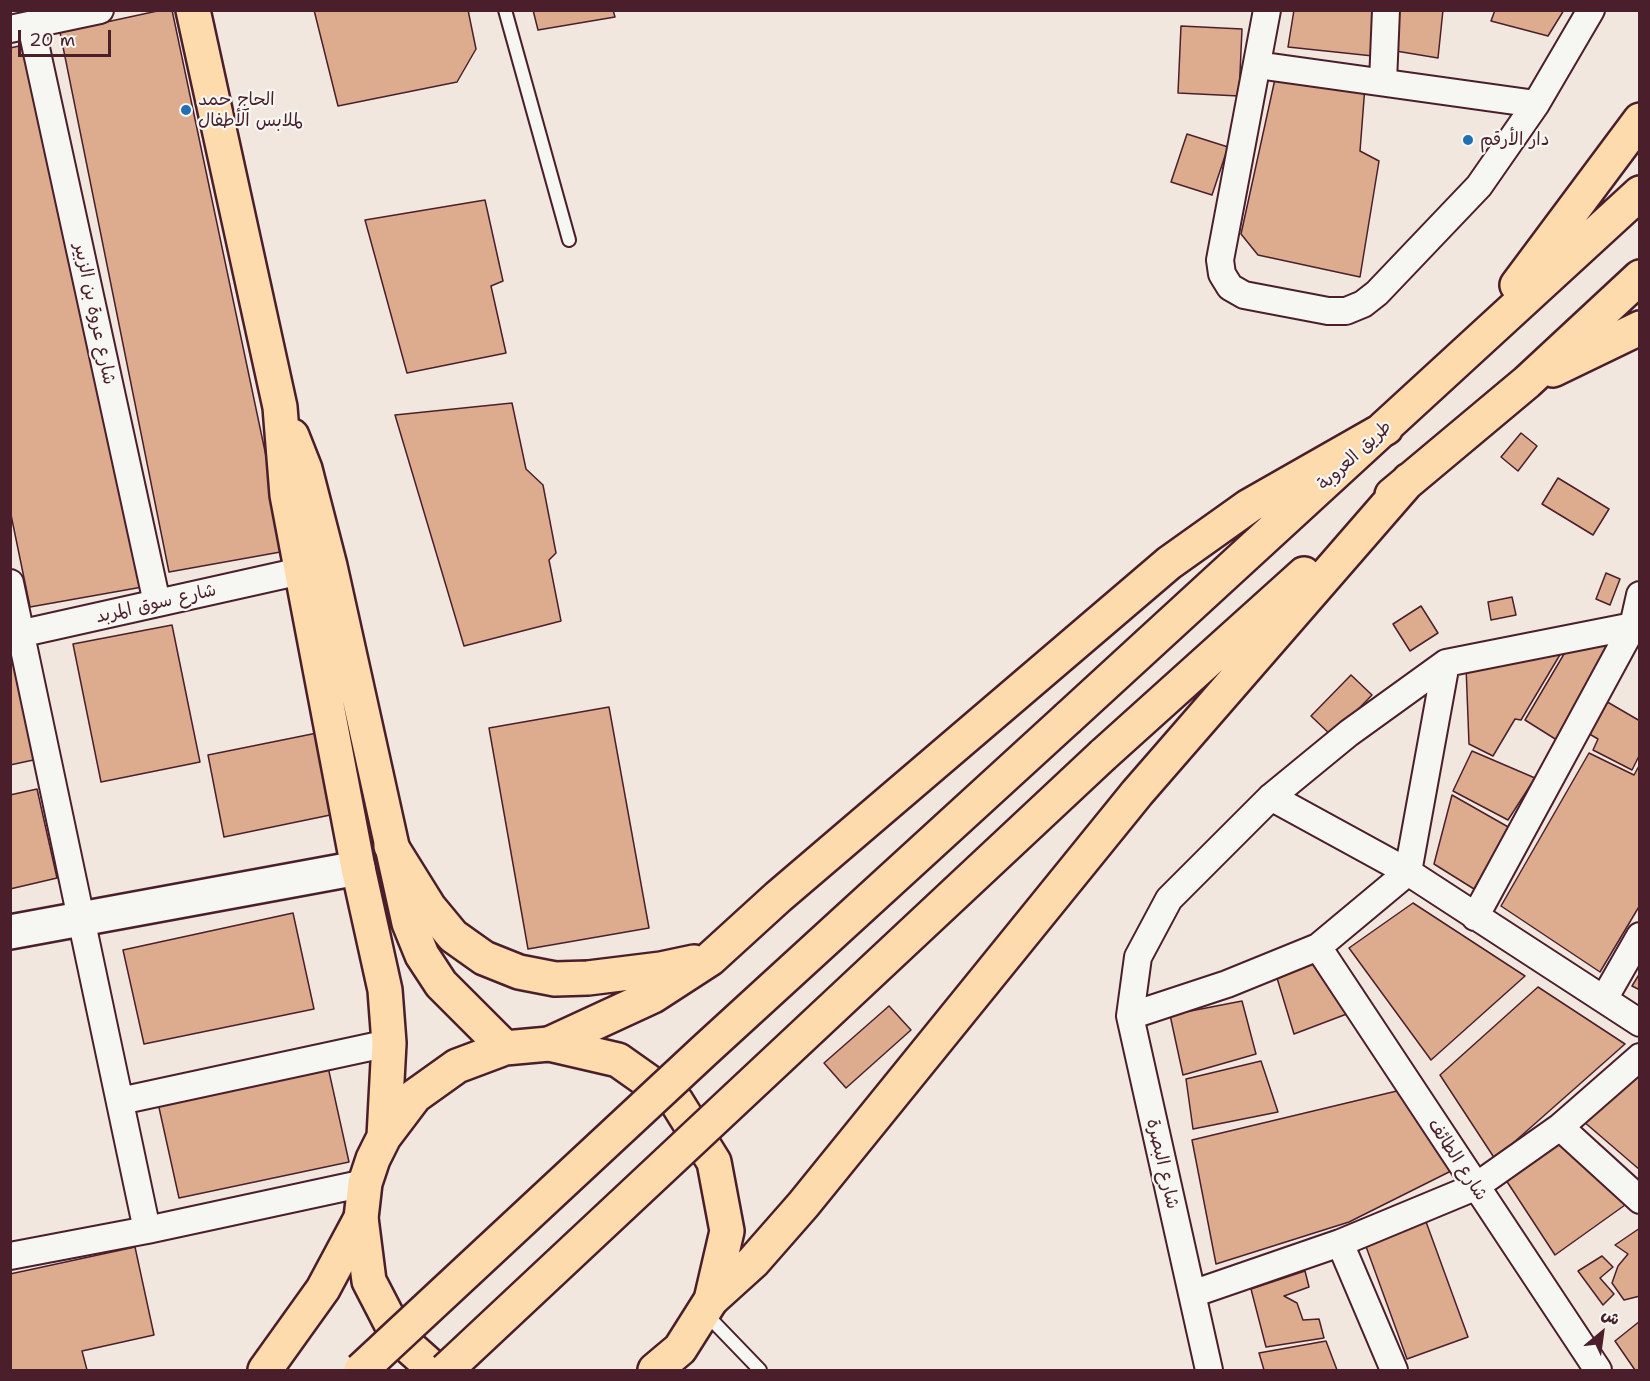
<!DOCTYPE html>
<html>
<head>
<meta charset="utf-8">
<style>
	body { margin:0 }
	#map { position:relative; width:1650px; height:1381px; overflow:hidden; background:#f1e7de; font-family:"Shantell Sans","Playpen Sans Arabic",sans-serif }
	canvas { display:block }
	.frame { position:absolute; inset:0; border:12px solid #4a1f2b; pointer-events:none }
	.north { position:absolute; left:1572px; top:1303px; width:60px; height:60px; -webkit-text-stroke:4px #f6f6f2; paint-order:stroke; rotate:29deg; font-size:16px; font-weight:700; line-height:24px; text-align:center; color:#4a1f2b }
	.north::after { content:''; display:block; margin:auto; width:21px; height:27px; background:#4a1f2b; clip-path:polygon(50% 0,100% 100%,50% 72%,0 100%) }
	.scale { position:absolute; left:18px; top:30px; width:93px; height:27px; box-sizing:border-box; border:3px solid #4a1f2b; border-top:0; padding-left:8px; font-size:18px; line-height:21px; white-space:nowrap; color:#4a1f2b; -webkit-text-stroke:4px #f6f6f2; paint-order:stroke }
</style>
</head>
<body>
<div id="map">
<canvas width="1650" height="1381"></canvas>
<div class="frame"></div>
<div class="north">ش</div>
<div class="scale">20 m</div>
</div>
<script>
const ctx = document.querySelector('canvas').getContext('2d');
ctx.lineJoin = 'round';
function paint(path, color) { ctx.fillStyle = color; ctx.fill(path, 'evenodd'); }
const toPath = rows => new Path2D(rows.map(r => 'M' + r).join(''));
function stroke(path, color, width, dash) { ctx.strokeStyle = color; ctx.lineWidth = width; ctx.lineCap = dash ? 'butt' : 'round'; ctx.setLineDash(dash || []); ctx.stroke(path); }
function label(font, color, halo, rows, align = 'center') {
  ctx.font = font + ' "Shantell Sans","Playpen Sans Arabic",sans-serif'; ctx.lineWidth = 4.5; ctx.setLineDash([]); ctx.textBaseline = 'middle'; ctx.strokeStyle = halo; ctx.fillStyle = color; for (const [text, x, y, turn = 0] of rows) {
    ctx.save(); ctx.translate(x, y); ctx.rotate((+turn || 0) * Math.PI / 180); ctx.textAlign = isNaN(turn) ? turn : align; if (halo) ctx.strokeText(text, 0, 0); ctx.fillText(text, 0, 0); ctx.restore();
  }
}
const building = toPath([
	[162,10,172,10,286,551,169,572,60,32,162,10],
	[314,10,468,10,476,49,457,82,338,106,314,10],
	[533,10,613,10,615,17,538,30,533,10],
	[1294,10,1375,10,1373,56,1288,47,1294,10],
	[1398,10,1443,10,1438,58,1396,51,1398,10],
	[1495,10,1564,10,1548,36,1491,21,1495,10],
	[1181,26,1242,29,1239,96,1178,93,1181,26],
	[33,43,148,586,30,607,10,510,10,48,33,43],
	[1275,79,1365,86,1360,151,1379,161,1360,277,1258,255,1241,234,1275,79],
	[1187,134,1228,147,1212,195,1171,182,1187,134],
	[485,200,503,281,491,286,506,353,407,373,365,220,485,200],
	[512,403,526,469,543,485,556,553,549,560,561,621,464,646,395,415,512,403],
	[1521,433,1537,446,1518,471,1501,457,1521,433],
	[1558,478,1609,509,1593,535,1542,504,1558,478],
	[1606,573,1620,579,1610,605,1596,599,1606,573],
	[1512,597,1516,615,1491,620,1488,602,1512,597],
	[1421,606,1438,633,1410,651,1393,624,1421,606],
	[172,625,200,762,101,782,73,644,172,625],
	[1616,644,1560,742,1525,720,1567,649,1616,644],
	[15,648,38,759,10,765,10,649,15,648],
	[1561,653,1521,720,1515,719,1493,756,1469,744,1466,666,1561,653],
	[1351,675,1372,695,1332,736,1311,716,1351,675],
	[1604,700,1640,721,1640,754,1632,770,1593,750,1598,739,1586,732,1604,700],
	[609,707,649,928,528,949,489,728,609,707],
	[317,733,340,813,224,837,208,755,317,733],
	[1472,751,1535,778,1508,820,1453,791,1472,751],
	[1589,753,1634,775,1640,764,1640,905,1600,972,1501,906,1589,753],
	[37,789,57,878,10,889,10,795,37,789],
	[1452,795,1510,828,1474,889,1434,864,1452,795],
	[1413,903,1525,976,1431,1060,1349,948,1413,903],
	[293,913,314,1009,144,1044,123,950,293,913],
	[1320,960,1352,1012,1294,1034,1277,978,1320,960],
	[1640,973,1640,990,1632,986,1640,973],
	[1538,987,1625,1044,1495,1159,1440,1075,1538,987],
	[1242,1001,1256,1054,1183,1075,1170,1015,1242,1001],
	[889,1006,911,1030,846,1088,824,1063,889,1006],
	[1261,1061,1278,1112,1193,1129,1186,1079,1261,1061],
	[328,1067,349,1162,179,1198,158,1103,328,1067],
	[1640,1067,1640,1170,1583,1121,1640,1067],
	[1401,1090,1451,1171,1349,1222,1216,1264,1192,1140,1401,1090],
	[1560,1131,1632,1200,1555,1255,1504,1177,1560,1131],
	[1425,1219,1468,1337,1407,1359,1364,1241,1425,1219],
	[1640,1228,1640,1296,1624,1300,1612,1283,1618,1266,1628,1254,1615,1245,1640,1228],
	[135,1247,154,1335,82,1351,87,1370,10,1370,10,1274,135,1247],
	[1602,1256,1613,1267,1600,1278,1614,1294,1603,1305,1578,1271,1602,1256],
	[1305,1271,1309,1287,1284,1296,1297,1303,1303,1320,1319,1319,1324,1338,1266,1347,1251,1289,1305,1271],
	[1640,1321,1640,1370,1635,1370,1615,1341,1640,1321],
	[1326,1341,1337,1370,1264,1370,1259,1353,1326,1341]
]);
const lane = toPath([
	[505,10,569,240],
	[705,1313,760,1370]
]);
const street = toPath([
	[1267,10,1220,260,1222,274,1230,287,1244,295,1328,311,1346,311,1363,304,1377,293,1479,186,1536,104,1591,10],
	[31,25,157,603],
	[10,29,100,10],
	[1257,65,1536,104],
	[1383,82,1386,10],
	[10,583,147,1230],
	[10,636,301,571],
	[1271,797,1408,872,1640,1023],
	[1475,917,1633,626,1640,595],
	[1318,947,1598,1370],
	[1604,999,1640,936],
	[1130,1016,1227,984,1318,947,1408,872,1446,663],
	[120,1101,389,1043],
	[1560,1127,1640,1200],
	[1340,1243,1394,1370],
	[10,1256,147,1230,365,1183],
	[1192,1294,1340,1243,1475,1187,1560,1127,1640,1057],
	[1209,1370,1130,1016,1138,957,1169,899,1271,797,1349,733,1446,663,1633,626,1640,630]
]);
const secondary = toPath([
	[10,932,358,868]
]);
const primary = toPath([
	[193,10,280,407,287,495,358,868,385,990,389,1043,384,1137],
	[292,436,305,469,330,566,409,923,422,955,441,984,505,1048],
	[435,1370,398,1337,369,1281,361,1218,365,1183,373,1159,384,1137,415,1096,457,1066,505,1048,549,1044,618,1060,676,1101,714,1162,727,1231,711,1300,680,1349,655,1370]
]);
const highway = toPath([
	[1517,285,1640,120],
	[1553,370,1640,328],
	[1392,495,1527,382,1640,277],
	[1068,718,1640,193],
	[1103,755,1304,574],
	[391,846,429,907,453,936,484,958,519,972,555,979,588,978,661,969,694,962],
	[549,1044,653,996,710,959,778,897,1169,563,1249,506,1386,428],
	[711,1300,753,1262,803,1205,1137,793,1409,480],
	[265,1370,323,1289,361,1218]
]);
const highwayBridge = toPath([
	[361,1370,705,1050,1068,718],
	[446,1370,1103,755]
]);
const markers = [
	[186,110,6,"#1f6fb2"],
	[1468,140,6,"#1f6fb2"]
];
const poiNames = [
	["الحاج حمد",198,100],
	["لملابس الأطفال",198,121],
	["دار الأرقم",1480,140]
];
const streetNames = [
	["شارع عروة بن الزبير",94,314,78],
	["طريق العروبة",1355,456,-43],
	["شارع سوق المربد",156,604,-13],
	["شارع الطائف",1457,1160,57],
	["شارع البصرة",1162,1164,77]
];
paint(building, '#ddac8f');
stroke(building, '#4a1f2b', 1.5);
stroke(lane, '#4a1f2b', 16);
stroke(street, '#4a1f2b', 30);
stroke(secondary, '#4a1f2b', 38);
stroke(primary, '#4a1f2b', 38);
stroke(highway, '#4a1f2b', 38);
stroke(lane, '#f6f6f2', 12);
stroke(street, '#f6f6f2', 26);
stroke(secondary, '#f6f6f2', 33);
stroke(primary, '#fedbac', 33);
stroke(highway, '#fedbac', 33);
stroke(highwayBridge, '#4a1f2b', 38, []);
stroke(highwayBridge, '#fedbac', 33);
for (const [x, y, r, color] of markers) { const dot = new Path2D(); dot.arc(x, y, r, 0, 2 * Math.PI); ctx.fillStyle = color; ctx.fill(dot); stroke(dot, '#f6f6f2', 2); }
label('18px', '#4a1f2b', '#f6f6f2', poiNames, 'left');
label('18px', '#4a1f2b', '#f6f6f2', streetNames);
</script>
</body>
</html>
